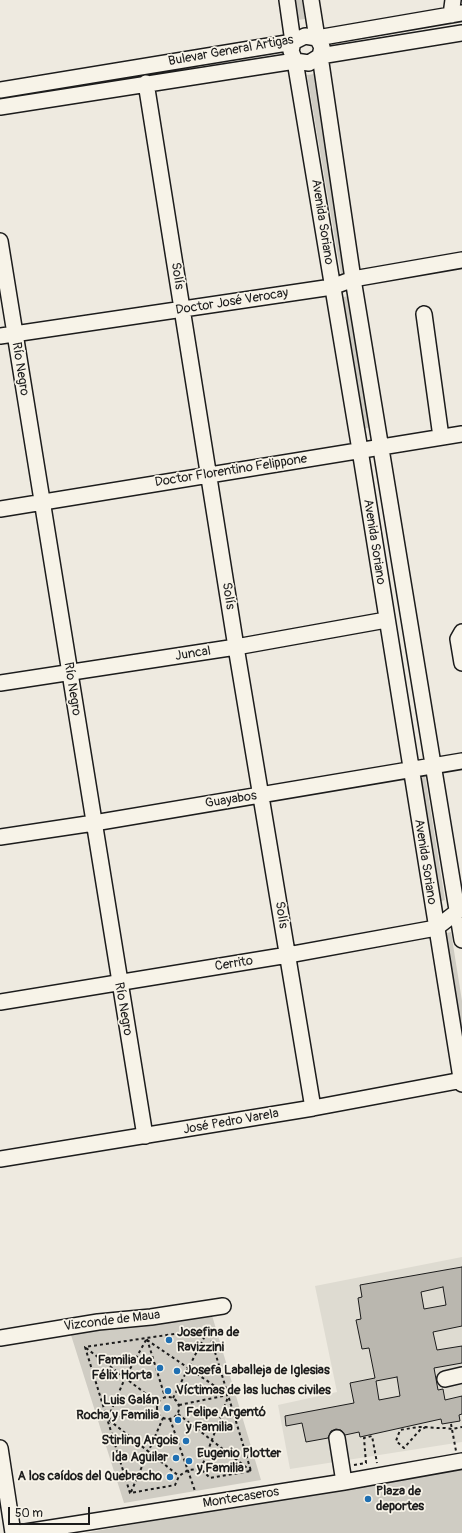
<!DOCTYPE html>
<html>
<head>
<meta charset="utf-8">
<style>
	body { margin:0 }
	#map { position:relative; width:462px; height:1533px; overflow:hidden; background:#eeeae0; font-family:Pangolin,sans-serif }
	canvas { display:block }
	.scale { position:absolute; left:8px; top:1507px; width:82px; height:18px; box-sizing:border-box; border:2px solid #1c1c1c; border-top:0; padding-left:5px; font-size:12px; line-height:14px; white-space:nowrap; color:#1c1c1c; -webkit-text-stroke:3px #f7f3e8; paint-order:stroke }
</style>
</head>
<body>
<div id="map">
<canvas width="462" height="1533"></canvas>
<div class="scale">50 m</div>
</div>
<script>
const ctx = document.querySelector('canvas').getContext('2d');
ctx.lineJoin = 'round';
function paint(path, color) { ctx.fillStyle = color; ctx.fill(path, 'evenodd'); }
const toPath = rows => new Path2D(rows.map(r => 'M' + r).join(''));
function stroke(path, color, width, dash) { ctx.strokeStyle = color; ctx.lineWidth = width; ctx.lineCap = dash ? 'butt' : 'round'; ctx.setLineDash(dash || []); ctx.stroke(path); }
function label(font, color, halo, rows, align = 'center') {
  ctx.font = font + ' Pangolin,sans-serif'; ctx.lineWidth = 3.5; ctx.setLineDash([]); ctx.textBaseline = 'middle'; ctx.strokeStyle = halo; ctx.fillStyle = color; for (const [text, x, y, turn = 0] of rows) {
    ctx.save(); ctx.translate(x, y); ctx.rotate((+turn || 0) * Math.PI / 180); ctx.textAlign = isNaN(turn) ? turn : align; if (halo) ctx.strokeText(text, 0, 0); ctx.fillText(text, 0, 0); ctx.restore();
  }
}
const built = toPath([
	[462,1257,462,1442,290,1469,278,1405,337,1392,315,1286]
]);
const green = toPath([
	[295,0,302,0,305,19,298,20],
	[314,74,348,272,341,274,307,75],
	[348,296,370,427,363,429,340,298],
	[425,775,445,900,437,902,418,776],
	[451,932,462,1001,462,1051,443,934],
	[211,1312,261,1480,124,1503,71,1335],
	[462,1465,462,1533,85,1533]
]);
const building = toPath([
	[462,1267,462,1326,433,1332,437,1350,462,1346,462,1363,434,1368,438,1390,443,1389,445,1400,462,1396,462,1414,459,1415,460,1421,442,1424,441,1419,360,1437,359,1432,345,1435,341,1430,336,1429,331,1431,328,1438,306,1442,302,1423,286,1426,285,1416,354,1403,350,1383,375,1378,369,1348,362,1349,356,1320,361,1319,358,1298,362,1297,360,1285,462,1267],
	[443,1287,446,1305,424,1309,421,1292,443,1287],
	[397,1377,400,1396,379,1400,376,1381,397,1377]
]);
const path = toPath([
	[208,1329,251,1471,210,1478,201,1469,188,1470,179,1476,175,1485,130,1493,85,1347,208,1329],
	[147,1339,165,1397],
	[147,1340,228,1395],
	[86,1348,158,1403],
	'157 1408a11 11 0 1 1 22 0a11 11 0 1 1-22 0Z',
	[173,1398,208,1330],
	[179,1405,228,1395],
	[178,1414,251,1471],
	[108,1418,125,1378,146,1340],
	[108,1419,157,1411],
	[170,1419,195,1491],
	[109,1420,179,1476],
	[451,1424,456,1451],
	[426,1427,420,1430,404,1448,396,1441,400,1430,418,1427,426,1427,438,1428,445,1428,452,1429,462,1427],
	[354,1465,366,1463,364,1438,372,1436,377,1463],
	[201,1469,228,1397],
	[131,1492,163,1418]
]);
const minor = toPath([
	[287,0,293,42,291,51,295,61,360,450,462,1084],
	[311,0,317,38,322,47,320,56,353,279,462,940],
	[451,15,453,0],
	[146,83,236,647,313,1108],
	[0,90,293,42,305,36,317,38,462,13],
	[0,107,295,61,309,63,320,56,462,33],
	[0,241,145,1136],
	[424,314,441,437],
	[0,336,332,287,353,279,462,260],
	[0,509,462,434],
	[462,632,458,639,462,663],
	[0,683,236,647,386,620],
	[0,837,94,823,462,761],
	[0,1002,288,955,436,928,458,911,462,910],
	[0,1159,313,1108,462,1080],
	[0,1338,98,1322,151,1317,223,1306],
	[445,1379,462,1375],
	[337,1438,344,1482],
	[0,1448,13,1533],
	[19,1533,344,1482,462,1461]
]);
const markers = [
	[169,1340,4,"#1f6fb2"],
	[160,1368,4,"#1f6fb2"],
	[177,1371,4,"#1f6fb2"],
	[168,1391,4,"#1f6fb2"],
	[167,1408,4,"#1f6fb2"],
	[178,1420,4,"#1f6fb2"],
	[186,1441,4,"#1f6fb2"],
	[176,1458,4,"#1f6fb2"],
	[189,1461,4,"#1f6fb2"],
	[170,1477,4,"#1f6fb2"],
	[368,1499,4,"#1f6fb2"]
];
const streetNames = [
	["Bulevar General Artigas",231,51,-10],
	["Avenida Soriano",322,222,81],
	["Solís",177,276,81],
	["Doctor José Verocay",232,302,-9],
	["Río Negro",20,369,81],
	["Doctor Florentino Felippone",231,471,-9],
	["Avenida Soriano",374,542,81],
	["Solís",228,596,81],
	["Juncal",193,654,-9],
	["Río Negro",72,689,81],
	["Guayabos",231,800,-9],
	["Avenida Soriano",425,862,81],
	["Solís",281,915,81],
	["Cerrito",234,964,-9],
	["Río Negro",123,1009,80],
	["José Pedro Varela",231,1122,-10],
	["Vizconde de Maua",112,1321,-7],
	["Montecaseros",241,1498,-9]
];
const poiNames = [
	["Josefina de",177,1333],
	["Ravizzini",177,1348],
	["Familia de",152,1361,"right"],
	["Félix Horta",152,1376,"right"],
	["Josefa Laballeja de Iglesias",185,1371],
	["Víctimas de las luchas civiles",176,1391],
	["Luis Galán",159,1401,"right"],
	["Rocha y Familia",159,1416,"right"],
	["Felipe Argentó",186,1413],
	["y Familia",186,1428],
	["Stirling Argois",178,1441,"right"],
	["Eugenio Plotter",197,1454],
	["y Familia",197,1469],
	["Ida Aguilar",168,1458,"right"],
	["A los caídos del Quebracho",162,1477,"right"],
	["Plaza de",376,1492],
	["deportes",376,1507]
];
paint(built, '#dedbd1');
paint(green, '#cfccc3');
paint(building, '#bab7af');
stroke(building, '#1c1c1c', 1);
stroke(minor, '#1c1c1c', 18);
stroke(path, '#1c1c1c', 2, [3, 3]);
stroke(minor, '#f7f3e8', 15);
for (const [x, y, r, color] of markers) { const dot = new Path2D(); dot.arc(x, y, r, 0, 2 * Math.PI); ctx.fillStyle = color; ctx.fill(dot); stroke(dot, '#f7f3e8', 1.5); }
label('13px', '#1c1c1c', '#f7f3e8', streetNames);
label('bold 13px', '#1c1c1c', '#f7f3e8', poiNames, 'left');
</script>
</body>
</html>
